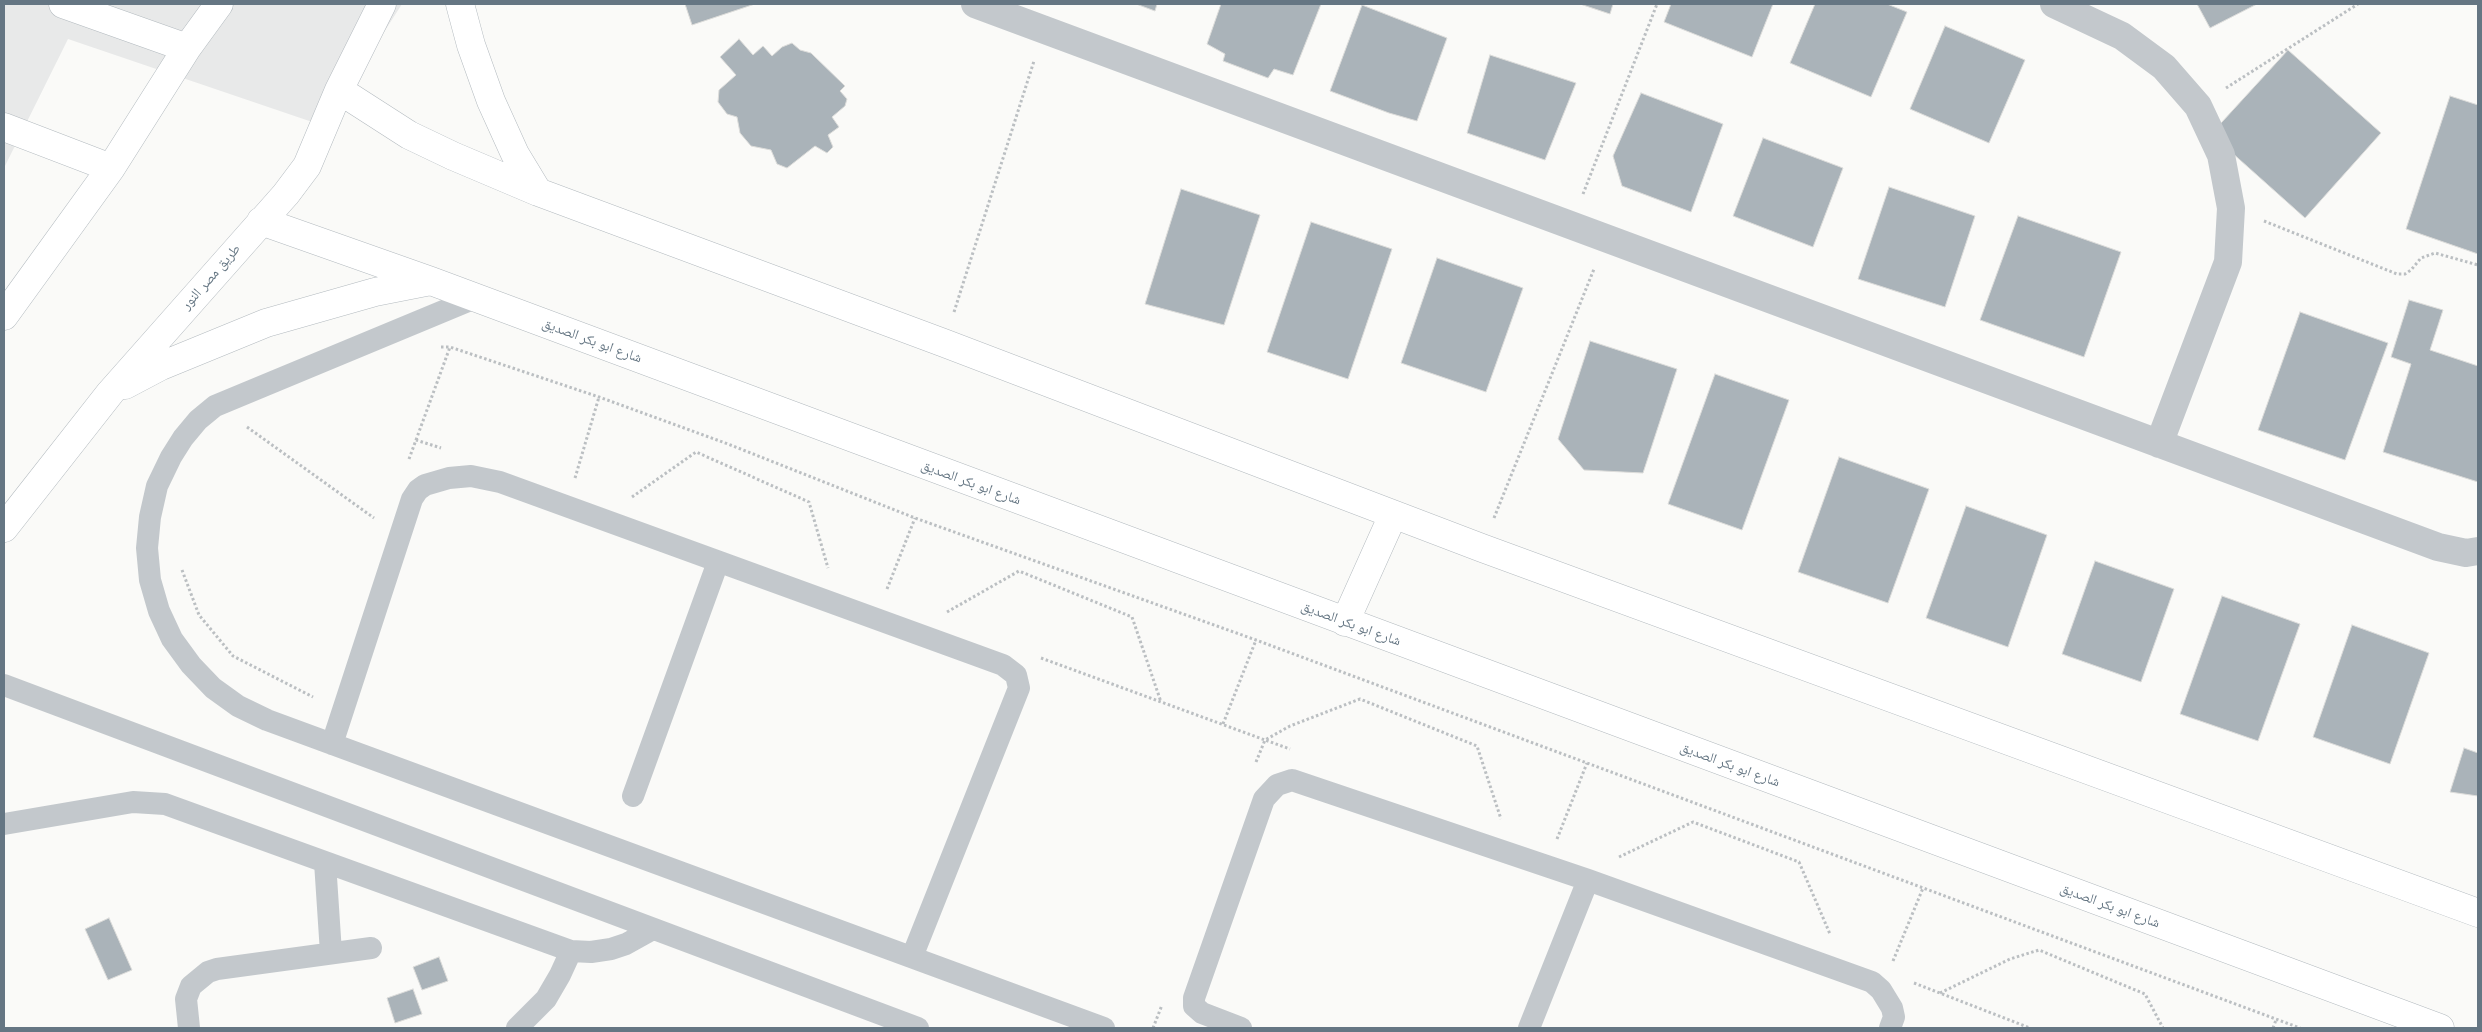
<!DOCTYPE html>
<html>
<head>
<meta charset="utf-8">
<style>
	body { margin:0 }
	#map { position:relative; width:2482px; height:1032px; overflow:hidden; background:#fafaf8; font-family:"PT Sans",sans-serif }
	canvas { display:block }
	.frame { position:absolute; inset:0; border:5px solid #657683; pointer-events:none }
</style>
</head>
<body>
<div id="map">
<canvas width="2482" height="1032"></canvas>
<div class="frame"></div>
</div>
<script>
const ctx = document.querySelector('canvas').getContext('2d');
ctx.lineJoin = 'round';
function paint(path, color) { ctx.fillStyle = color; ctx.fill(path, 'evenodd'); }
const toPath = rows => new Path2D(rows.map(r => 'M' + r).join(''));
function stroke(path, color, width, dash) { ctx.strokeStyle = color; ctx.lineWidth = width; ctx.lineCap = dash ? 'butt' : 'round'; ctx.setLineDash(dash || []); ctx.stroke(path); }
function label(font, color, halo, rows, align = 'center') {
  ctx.font = font + ' "PT Sans","Noto Naskh Arabic",sans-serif'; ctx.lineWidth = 5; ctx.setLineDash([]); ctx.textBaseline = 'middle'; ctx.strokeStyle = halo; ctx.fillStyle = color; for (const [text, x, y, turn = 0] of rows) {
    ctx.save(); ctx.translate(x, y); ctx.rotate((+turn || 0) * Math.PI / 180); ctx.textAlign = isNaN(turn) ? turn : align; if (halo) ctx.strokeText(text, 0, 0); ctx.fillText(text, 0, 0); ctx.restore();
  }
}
const built = toPath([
	[4,4,402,4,324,126,68,39,4,168]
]);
const building = toPath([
	[685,4,755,4,692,25,685,4],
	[1136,4,1157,4,1155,11,1136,4],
	[1221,4,1321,4,1293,75,1274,69,1268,78,1223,61,1225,54,1207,44,1221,4],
	[1580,4,1613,4,1610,14,1580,4],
	[1671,4,1773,4,1752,57,1664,22,1671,4],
	[1815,4,1887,4,1907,12,1871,97,1790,63,1815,4],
	[2197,4,2257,4,2210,28,2197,4],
	[1362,5,1447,38,1417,121,1389,113,1330,91,1362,5],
	[1945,26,2025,60,1989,143,1910,109,1945,26],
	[739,39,753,55,763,46,772,56,782,47,792,43,800,50,811,53,845,86,840,91,847,99,845,106,832,117,839,127,828,135,833,147,827,153,815,146,787,168,777,164,771,150,751,146,740,133,737,117,727,114,718,102,719,90,736,75,720,57,739,39],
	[2288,50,2381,133,2305,218,2211,134,2288,50],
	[1490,55,1576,83,1545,160,1467,133,1490,55],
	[1641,93,1723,124,1691,212,1622,186,1613,156,1641,93],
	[2450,96,2478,105,2478,254,2406,229,2450,96],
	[1763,138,1843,168,1813,247,1733,216,1763,138],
	[1889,187,1975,216,1945,307,1858,279,1889,187],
	[1181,189,1260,215,1224,325,1145,304,1181,189],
	[2018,216,2121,252,2084,357,1980,320,2018,216],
	[1311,222,1392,249,1348,379,1267,352,1311,222],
	[1437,258,1523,288,1486,392,1401,363,1437,258],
	[2409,300,2443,310,2430,350,2478,366,2478,482,2383,452,2411,364,2391,357,2409,300],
	[2300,312,2388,343,2345,460,2258,430,2300,312],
	[1590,341,1677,369,1643,473,1584,470,1558,439,1590,341],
	[1715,374,1789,400,1742,530,1668,504,1715,374],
	[1839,457,1929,489,1888,603,1798,572,1839,457],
	[1966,506,2047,535,2008,647,1926,618,1966,506],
	[2095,561,2174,589,2141,682,2062,654,2095,561],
	[2222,596,2300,624,2258,741,2180,714,2222,596],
	[2352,625,2429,653,2390,764,2313,737,2352,625],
	[2464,748,2478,753,2478,796,2450,792,2464,748],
	[109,918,132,970,108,980,85,929,109,918],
	[439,957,448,981,422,990,413,967,439,957],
	[413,989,422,1014,395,1023,387,998,413,989]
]);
const path = toPath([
	[2226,88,2358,4],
	[1583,194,1657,4],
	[2264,221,2397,274,2405,274,2411,270,2421,258,2435,253,2478,265],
	[954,312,1034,61],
	[441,347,450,347,599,397,728,444,915,518,1256,640,2300,1028],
	[247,427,374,518],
	[416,440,450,347],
	[409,459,416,440,441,448],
	[575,478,599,397],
	[632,497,696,452,809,502,828,568],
	[1494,518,1594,269],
	[182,570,199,615,233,656,313,697],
	[887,589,915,518],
	[947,612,1019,571,1132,617,1161,702],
	[1041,658,1265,740,1290,726,1360,699,1477,746,1501,819],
	[1223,724,1256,640],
	[1256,762,1265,740,1290,749],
	[1557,839,1587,763],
	[1619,857,1693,822,1799,862,1830,934],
	[1893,961,1923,888],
	[1914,983,2030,1028],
	[1940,993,2010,959,2039,950,2145,994,2163,1028],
	[1153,1028,1162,1005],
	[2273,1028,2276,1020]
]);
const lane = toPath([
	[475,298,215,406,198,420,183,438,171,457,157,486,150,517,147,548,150,580,159,611,172,639,191,665,213,688,238,706,267,720,1104,1028],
	[4,685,918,1028],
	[332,744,412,499,418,490,425,485,449,478,471,476,500,482,1003,665,1016,675,1019,688,912,957],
	[633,796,718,562],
	[4,824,133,802,165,804,571,951,591,952,611,949,626,944,653,929],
	[325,862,331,953],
	[189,1028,186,999,191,986,208,972,217,969,371,948],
	[517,1028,546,999,560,975,571,951],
	[1241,1028,1202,1013,1194,1006,1194,998,1264,799,1277,785,1292,780,1588,880,1872,982,1881,990,1892,1008,1894,1017,1890,1028],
	[1529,1028,1588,880]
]);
const street = toPath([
	[975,4,2438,547,2466,553,2478,551],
	[2054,4,2122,36,2164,67,2198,106,2221,155,2231,208,2228,262,2159,444]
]);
const secondary = toPath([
	[63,4,187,48],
	[460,4,471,45,491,101,515,154,538,192],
	[339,90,409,135,453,156,538,192,944,343,1482,548,2478,913],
	[4,127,111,168],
	[261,221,431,281,2440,1028],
	[4,316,111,168,187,48,219,4],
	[125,385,161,366,266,323,375,292,431,281],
	[4,528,110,393,286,194,307,166,339,90,382,4],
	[1345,622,1393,515]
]);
const streetNames = [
	["طريق مصر النور",211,277,-49],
	["شارع ابو بكر الصديق",592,341,20],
	["شارع ابو بكر الصديق",971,483,20],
	["شارع ابو بكر الصديق",1351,624,20],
	["شارع ابو بكر الصديق",1730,765,20],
	["شارع ابو بكر الصديق",2110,906,20]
];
paint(built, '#e8e9e9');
paint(building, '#aab3b9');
stroke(building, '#dcdcda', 1);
stroke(secondary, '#b3babf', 29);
stroke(path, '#bbbfc2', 3, [2.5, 2.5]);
stroke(lane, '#c3c8cc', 22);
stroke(street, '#c3c8cc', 28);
stroke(secondary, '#fff', 28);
label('14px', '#657683', '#fff', streetNames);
</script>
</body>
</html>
